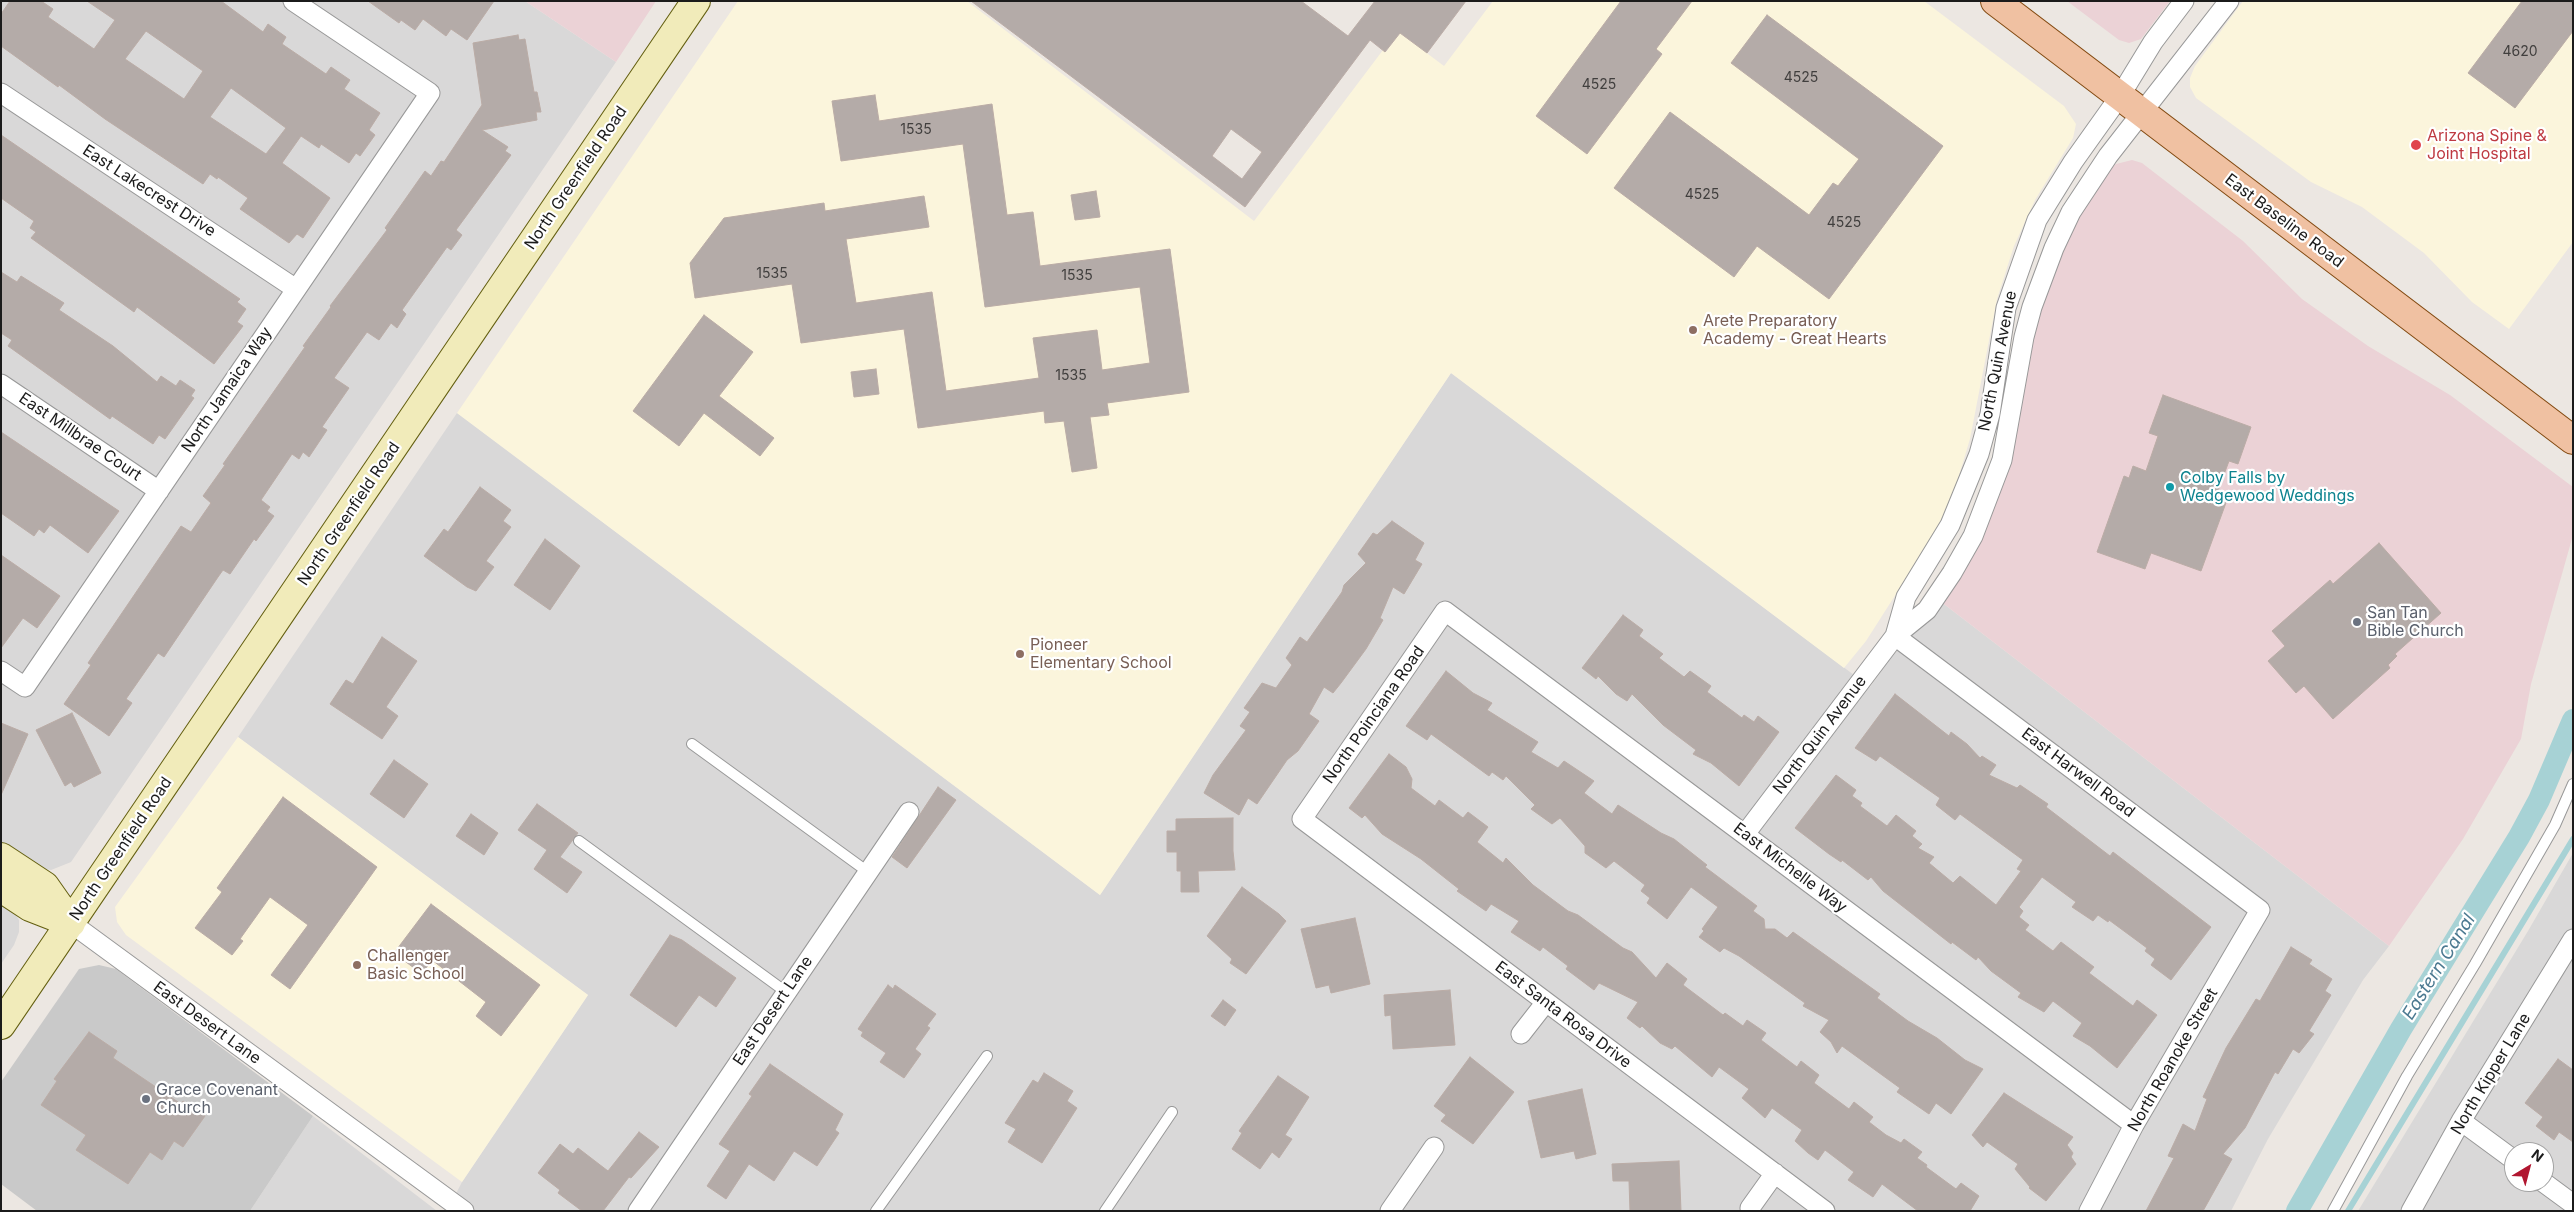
<!DOCTYPE html>
<html>
<head>
<meta charset="utf-8">
<style>
	body { margin:0 }
	#map { position:relative; width:2574px; height:1212px; overflow:hidden; background:#ece7e2; font-family:Inter,sans-serif }
	canvas { display:block }
	.frame { position:absolute; inset:0; border:2px solid #1b1b1b; pointer-events:none }
	.north { position:absolute; left:2504px; top:1142px; width:50px; height:50px; box-sizing:border-box; background:#fff; border:1px solid #a4a4a4; border-radius:50%; rotate:37deg; font-size:14px; font-weight:700; line-height:20px; text-align:center; color:#1b1b1b }
	.north::after { content:''; display:block; margin:auto; width:18px; height:22px; background:#b11630; clip-path:polygon(50% 0,100% 100%,50% 72%,0 100%) }
</style>
</head>
<body>
<div id="map">
<canvas width="2574" height="1212"></canvas>
<div class="frame"></div>
<div class="north">N</div>
</div>
<script>
const ctx = document.querySelector('canvas').getContext('2d');
ctx.lineJoin = 'round';
function paint(path, color) { ctx.fillStyle = color; ctx.fill(path, 'evenodd'); }
const toPath = rows => new Path2D(rows.map(r => 'M' + r).join(''));
function stroke(path, color, width, dash) { ctx.strokeStyle = color; ctx.lineWidth = width; ctx.lineCap = dash ? 'butt' : 'round'; ctx.setLineDash(dash || []); ctx.stroke(path); }
function label(font, color, halo, rows, align = 'center') {
  ctx.font = font + ' Inter,sans-serif'; ctx.lineWidth = 4.5; ctx.setLineDash([]); ctx.textBaseline = 'middle'; ctx.strokeStyle = halo; ctx.fillStyle = color; for (const [text, x, y, turn = 0] of rows) {
    ctx.save(); ctx.translate(x, y); ctx.rotate((+turn || 0) * Math.PI / 180); ctx.textAlign = isNaN(turn) ? turn : align; if (halo) ctx.strokeText(text, 0, 0); ctx.fillText(text, 0, 0); ctx.restore();
  }
}
const residential = toPath([
	[1,1,525,1,616,62,71,862,51,870,40,868,1,842],
	[1451,373,1870,687,1890,659,1940,601,2389,946,2363,980,2268,1139,2231,1211,447,1211,462,1182,588,995,238,737,457,413,1100,895],
	[2573,853,2573,1211,2358,1211,2528,931],
	[2514,1152,2544,1152,2544,1182,2514,1182],
	[1,901,12,909,19,920,19,932,14,945,1,964],
	[313,1116,437,1211,250,1211]
]);
const commercial = toPath([
	[525,1,656,1,616,62],
	[2067,1,2170,1,2141,39,2129,43,2119,40],
	[2132,160,2142,163,2243,241,2302,299,2368,346,2450,395,2573,487,2573,535,2531,684,2521,739,2463,839,2389,946,1940,601,1968,557,2056,253,2103,174,2116,164]
]);
const education = toPath([
	[738,1,967,1,1254,221,1383,50,1386,52,1400,33,1444,66,1493,1,1924,1,2064,106,2076,124,2073,138,2035,200,2014,246,1997,299,1970,439,1953,495,1933,536,1866,641,1844,668,1451,373,1100,895,457,413],
	[2243,1,2573,1,2573,242,2509,329,2472,302,2424,253,2362,207,2311,182,2196,98,2190,87,2190,78,2195,66],
	[238,737,588,995,462,1182,126,935,117,922,115,907]
]);
const religious = toPath([
	[99,965,116,969,313,1116,250,1211,37,1211,1,1184,1,1082,79,969]
]);
const stream = toPath([
	[2348,1211,2573,839]
]);
const canal = toPath([
	[2297,1211,2401,1029,2519,837,2539,800,2573,720]
]);
const building = toPath([
	[10,1,41,1,53,9,48,17,94,49,115,20,87,1,221,1,263,32,268,24,286,37,282,44,326,74,331,67,350,80,344,89,380,113,369,130,375,135,360,156,356,153,349,163,321,144,319,148,301,136,282,163,330,198,303,238,297,234,289,243,240,209,248,198,218,177,217,179,210,174,203,184,105,119,59,85,58,87,1,46,1,14,10,1],
	[146,31,203,71,184,99,125,59,146,31],
	[231,88,286,128,266,154,210,117,231,88],
	[368,1,494,1,467,40,451,29,446,36,423,19,415,30,401,20,399,23,368,1],
	[971,1,1301,1,1348,36,1375,1,1466,1,1427,53,1400,33,1385,52,1370,40,1245,207,971,1],
	[1231,129,1262,152,1242,179,1212,156,1231,129],
	[1621,1,1692,1,1656,49,1662,54,1587,154,1536,116,1621,1],
	[2522,1,2573,1,2573,31,2515,108,2468,73,2522,1],
	[1767,15,1943,146,1829,299,1757,246,1734,277,1614,188,1670,112,1809,215,1833,183,1838,186,1859,159,1731,63,1767,15],
	[518,35,519,40,525,39,534,92,537,92,541,112,536,112,537,120,482,130,508,147,505,151,511,155,456,230,462,235,451,250,447,247,402,310,406,314,397,328,391,323,379,340,367,332,334,378,349,388,322,427,327,430,309,457,303,452,299,459,292,454,261,500,270,507,267,511,274,516,256,541,254,539,230,574,223,570,218,577,164,657,158,653,126,699,132,703,109,736,64,704,91,665,88,663,181,526,191,532,211,503,203,496,225,465,223,464,305,347,303,346,331,307,330,306,387,230,385,228,425,171,431,176,441,161,444,162,482,105,473,43,518,35],
	[875,95,879,121,992,104,1007,215,1033,212,1040,266,1170,249,1189,392,1107,403,1109,415,1090,417,1097,468,1072,472,1064,421,1045,423,1044,411,918,428,904,329,801,343,792,284,695,298,690,263,724,218,824,203,825,211,924,196,929,227,846,239,856,303,932,292,946,391,1039,378,1033,338,1097,330,1102,370,1150,363,1140,287,985,307,963,144,841,161,832,101,875,95],
	[1,135,240,299,237,302,246,309,237,322,243,326,214,364,137,307,134,312,31,238,36,232,30,228,34,221,1,198,1,135],
	[1096,191,1100,217,1075,220,1071,195,1096,191],
	[1,272,17,282,21,276,64,303,59,310,113,346,157,382,161,376,176,386,180,380,195,390,191,396,194,398,165,439,159,435,153,444,112,416,110,419,8,346,12,340,1,333,1,272],
	[704,315,753,352,719,396,774,438,760,456,704,413,679,446,633,411,704,315],
	[876,369,879,394,854,397,851,372,876,369],
	[2163,395,2251,427,2238,464,2229,461,2216,496,2227,500,2201,571,2151,553,2145,569,2097,552,2124,476,2129,478,2133,466,2146,471,2158,436,2149,433,2163,395],
	[1,432,119,511,88,553,50,525,44,533,39,529,34,536,1,513,1,432],
	[480,487,511,510,503,521,511,527,486,561,494,567,476,591,467,587,424,556,444,529,448,532,480,487],
	[1392,521,1424,543,1415,560,1422,564,1404,594,1393,587,1380,618,1383,620,1366,649,1341,683,1333,693,1324,687,1309,714,1319,721,1298,751,1287,760,1257,804,1248,798,1239,815,1204,793,1213,775,1246,730,1240,726,1250,712,1244,708,1262,683,1276,688,1292,665,1286,658,1300,637,1307,642,1342,592,1344,585,1366,563,1358,554,1373,533,1377,535,1392,521],
	[545,539,580,566,550,610,514,585,545,539],
	[2379,543,2441,613,2395,654,2397,656,2388,665,2390,668,2333,719,2304,686,2296,693,2268,661,2285,646,2272,631,2330,580,2333,584,2379,543],
	[1,555,60,596,37,628,23,618,1,648,1,555],
	[1623,615,1643,630,1639,636,1663,654,1659,658,1684,677,1690,671,1711,686,1707,692,1742,718,1744,715,1754,722,1758,716,1779,732,1739,786,1711,763,1693,754,1696,750,1663,725,1632,694,1627,701,1616,694,1598,676,1596,679,1582,668,1623,615],
	[382,637,417,661,386,707,398,716,382,739,330,704,346,680,353,684,382,637],
	[1446,671,1473,693,1492,703,1487,710,1538,742,1531,752,1558,768,1564,761,1594,781,1584,793,1612,814,1618,805,1661,833,1674,839,1707,865,1705,867,1757,906,1753,911,1764,919,1765,929,1775,929,1787,938,1793,932,1880,994,1877,998,1908,1021,1937,1038,1965,1060,1983,1069,1951,1114,1936,1103,1929,1114,1897,1092,1900,1088,1842,1046,1837,1053,1831,1042,1820,1032,1829,1020,1803,1006,1805,1003,1739,956,1724,948,1720,952,1699,937,1704,931,1702,929,1718,907,1691,887,1667,919,1647,903,1650,898,1641,891,1645,885,1614,861,1606,868,1585,853,1585,846,1560,818,1552,824,1531,809,1535,805,1506,776,1503,780,1492,772,1489,776,1431,734,1427,740,1406,726,1446,671],
	[1895,694,1949,736,1951,732,1967,744,1980,758,1982,756,1996,765,1989,775,2017,788,2020,785,2048,804,2046,807,2110,856,2113,852,2211,927,2171,980,2151,965,2155,959,2145,951,2147,948,2109,920,2108,922,2098,915,2093,921,2072,907,2076,902,2042,877,2019,907,2023,911,2019,917,2029,925,2025,930,2053,951,2061,942,2094,967,2089,973,2133,1006,2137,1000,2157,1015,2117,1068,2090,1046,2073,1036,2082,1023,2053,1001,2044,1012,2018,997,2021,993,1991,971,1978,957,1976,960,1952,942,1951,944,1883,891,1871,877,1868,880,1842,860,1841,862,1829,854,1795,828,1836,775,1856,790,1852,796,1862,803,1860,806,1887,826,1896,815,1916,831,1912,836,1922,844,1918,848,1934,857,1929,863,1953,883,1960,876,1996,905,2021,871,2017,869,2023,860,1960,814,1955,820,1936,805,1940,798,1880,756,1876,761,1855,748,1895,694],
	[72,713,101,773,74,787,71,782,65,786,36,730,72,713],
	[1,723,28,734,1,795,1,723],
	[1389,754,1406,767,1412,779,1411,788,1435,806,1439,800,1463,818,1468,812,1488,827,1477,842,1503,863,1506,858,1533,885,1568,911,1578,915,1623,948,1632,952,1656,978,1667,963,1687,979,1683,985,1723,1015,1725,1013,1743,1026,1747,1020,1766,1033,1761,1040,1797,1067,1801,1061,1819,1075,1814,1083,1849,1109,1854,1102,1873,1117,1869,1122,1886,1135,1901,1143,1904,1139,1922,1152,1917,1158,1927,1165,1926,1167,1956,1189,1961,1183,1979,1196,1970,1211,1918,1211,1882,1184,1873,1197,1848,1180,1854,1172,1825,1150,1818,1160,1808,1153,1795,1141,1802,1130,1772,1108,1765,1118,1756,1110,1742,1098,1749,1089,1719,1067,1712,1077,1675,1046,1672,1049,1660,1043,1642,1026,1640,1028,1627,1018,1638,1002,1599,983,1594,990,1566,969,1568,966,1543,947,1540,951,1511,932,1519,921,1491,904,1486,911,1457,891,1459,889,1421,859,1382,834,1365,815,1362,818,1349,808,1389,754],
	[394,760,428,784,404,818,370,794,394,760],
	[938,787,956,800,907,868,892,857,938,787],
	[283,797,377,867,290,989,271,975,308,925,270,897,240,939,243,941,232,955,195,928,222,892,217,888,283,797],
	[537,804,578,833,560,857,582,872,567,893,534,869,547,850,518,830,537,804],
	[471,814,498,833,484,855,456,836,471,814],
	[1233,818,1233,851,1235,870,1198,871,1199,892,1181,892,1181,871,1177,871,1177,852,1167,852,1167,831,1176,831,1176,819,1233,818],
	[1242,887,1279,914,1286,921,1246,974,1230,963,1232,959,1207,936,1242,887],
	[431,904,540,985,501,1036,476,1016,486,1002,432,960,422,974,394,953,431,904],
	[1355,918,1370,984,1331,993,1329,985,1316,988,1301,929,1355,918],
	[670,935,682,940,736,978,716,1007,699,995,676,1027,630,995,670,935],
	[2291,947,2312,960,2309,964,2332,979,2325,991,2331,995,2309,1031,2314,1034,2299,1053,2293,1049,2278,1074,2275,1072,2245,1128,2223,1154,2232,1159,2203,1211,2146,1211,2174,1158,2168,1156,2183,1124,2195,1131,2207,1099,2203,1097,2226,1048,2256,999,2260,1001,2291,947],
	[888,985,893,989,895,985,936,1014,927,1026,930,1028,915,1049,921,1054,904,1078,880,1062,886,1053,861,1036,863,1032,858,1029,888,985],
	[1450,990,1455,1045,1393,1049,1391,1015,1385,1016,1384,995,1450,990],
	[1223,1000,1236,1010,1225,1026,1211,1016,1223,1000],
	[89,1032,117,1051,113,1058,181,1104,183,1101,205,1116,183,1147,174,1141,162,1160,150,1152,128,1184,76,1150,86,1135,41,1105,57,1081,54,1079,89,1032],
	[1470,1057,1514,1092,1473,1144,1441,1121,1446,1115,1434,1106,1470,1057],
	[2558,1059,2573,1070,2573,1142,2559,1132,2554,1140,2536,1126,2543,1117,2525,1103,2558,1059],
	[770,1064,843,1114,835,1130,839,1133,817,1166,794,1151,774,1181,749,1164,726,1199,707,1186,730,1151,719,1144,752,1096,749,1094,770,1064],
	[1044,1073,1073,1091,1067,1101,1077,1108,1042,1163,1008,1142,1016,1129,1005,1123,1033,1080,1038,1083,1044,1073],
	[1278,1076,1309,1097,1285,1135,1292,1139,1279,1158,1272,1152,1260,1169,1232,1149,1242,1133,1239,1131,1278,1076],
	[1582,1089,1596,1154,1576,1159,1574,1151,1541,1158,1528,1101,1582,1089],
	[2004,1093,2073,1137,2067,1145,2073,1153,2071,1157,2076,1164,2046,1201,2029,1188,2030,1187,2015,1169,2018,1164,1987,1142,1983,1147,1972,1135,2004,1093],
	[639,1132,659,1147,631,1178,629,1177,603,1211,582,1211,558,1193,560,1190,538,1173,560,1144,573,1154,578,1148,608,1171,639,1132],
	[1679,1161,1681,1211,1630,1211,1629,1181,1613,1181,1612,1164,1679,1161]
]);
const lane = toPath([
	[692,744,868,872],
	[579,841,786,992],
	[876,1211,987,1056],
	[1105,1211,1172,1112],
	[2333,1211,2407,1076,2475,964,2555,825,2573,784]
]);
const street = toPath([
	[1,93,296,289],
	[1,384,159,491],
	[1895,636,2260,910,2134,1125,2089,1211],
	[1895,636,1906,597,1950,525,1979,454,1990,414,2006,308,2037,220,2073,162,2120,96,2153,42,2184,1],
	[1,671,25,687,430,93,293,1],
	[1745,834,1895,636,1927,610,1952,573,1973,536,2002,460,2024,337,2032,307,2054,248,2071,212,2108,156,2229,1],
	[71,923,464,1211],
	[1521,1034,1546,1002],
	[2461,1121,2514,1160],
	[2543,1182,2573,1204],
	[1750,1208,1775,1173],
	[638,1211,909,812],
	[1390,1211,1434,1147],
	[1825,1211,1302,819,1445,611,2134,1125],
	[2411,1211,2461,1121,2573,939]
]);
const secondary = toPath([
	[1,857,45,886,71,923],
	[1,888,30,907,71,923],
	[1,1025,696,1]
]);
const primary = toPath([
	[1995,1,2573,440]
]);
const markers = [
	[2416,145,6,"#e0444e"],
	[1693,330,5,"#8d6e63"],
	[2170,487,5,"#0f9aa8"],
	[2357,622,5,"#6b7280"],
	[1020,654,5,"#8d6e63"],
	[357,965,5,"#8d6e63"],
	[146,1099,5,"#6b7280"]
];
const numberNames = [
	["4620",2520,52],
	["4525",1801,78],
	["4525",1599,85],
	["1535",916,130],
	["4525",1702,195],
	["4525",1844,223],
	["1535",772,274],
	["1535",1077,276],
	["1535",1071,376]
];
const healthNames = [
	["Arizona Spine &",2427,136],
	["Joint Hospital",2427,154]
];
const streetNames = [
	["North Greenfield Road",576,178,-56],
	["East Lakecrest Drive",149,191,33],
	["East Baseline Road",2284,221,37],
	["North Quin Avenue",1998,361,-79],
	["North Jamaica Way",227,390,-56],
	["East Millbrae Court",80,437,34],
	["North Greenfield Road",349,514,-56],
	["North Poinciana Road",1374,715,-55],
	["North Quin Avenue",1820,735,-53],
	["East Harwell Road",2078,773,37],
	["North Greenfield Road",121,849,-56],
	["East Michelle Way",1790,868,37],
	["East Desert Lane",773,1011,-56],
	["East Santa Rosa Drive",1563,1015,37],
	["East Desert Lane",207,1023,36],
	["North Roanoke Street",2173,1060,-60],
	["North Kipper Lane",2491,1074,-59]
];
const educationNames = [
	["Arete Preparatory",1703,321],
	["Academy - Great Hearts",1703,339],
	["Pioneer",1030,645],
	["Elementary School",1030,663],
	["Challenger",367,956],
	["Basic School",367,974]
];
const cultureNames = [
	["Colby Falls by",2180,478],
	["Wedgewood Weddings",2180,496]
];
const worshipNames = [
	["San Tan",2367,613],
	["Bible Church",2367,631],
	["Grace Covenant",156,1090],
	["Church",156,1108]
];
const waterNames = [
	["Eastern Canal",2439,967,-58]
];
paint(residential, '#d9d8d8');
paint(commercial, '#ebd2d6');
paint(education, '#fbf5dc');
paint(religious, '#c9c9c9');
stroke(stream, '#a7d2d5', 6);
stroke(canal, '#a7d2d5', 22);
paint(building, '#b4aba8');
stroke(building, '#bbaca6', 1);
stroke(lane, '#989898', 12);
stroke(street, '#989898', 21);
stroke(secondary, '#645f10', 30);
stroke(primary, '#824910', 30);
stroke(lane, '#fff', 10);
stroke(street, '#fff', 19);
stroke(secondary, '#f1ebba', 28);
stroke(primary, '#f0c1a2', 28);
for (const [x, y, r, color] of markers) { const dot = new Path2D(); dot.arc(x, y, r, 0, 2 * Math.PI); ctx.fillStyle = color; ctx.fill(dot); stroke(dot, '#fff', 2); }
label('14px', '#413f3e', null, numberNames);
label('16px', '#be3a42', '#fff', healthNames, 'left');
label('16px', '#1b1b1b', '#fff', streetNames);
label('16px', '#785e54', '#fff', educationNames, 'left');
label('16px', '#0d838f', '#fff', cultureNames, 'left');
label('16px', '#5b616d', '#fff', worshipNames, 'left');
label('italic 18px', '#4c7a91', '#fff', waterNames);
</script>
</body>
</html>
